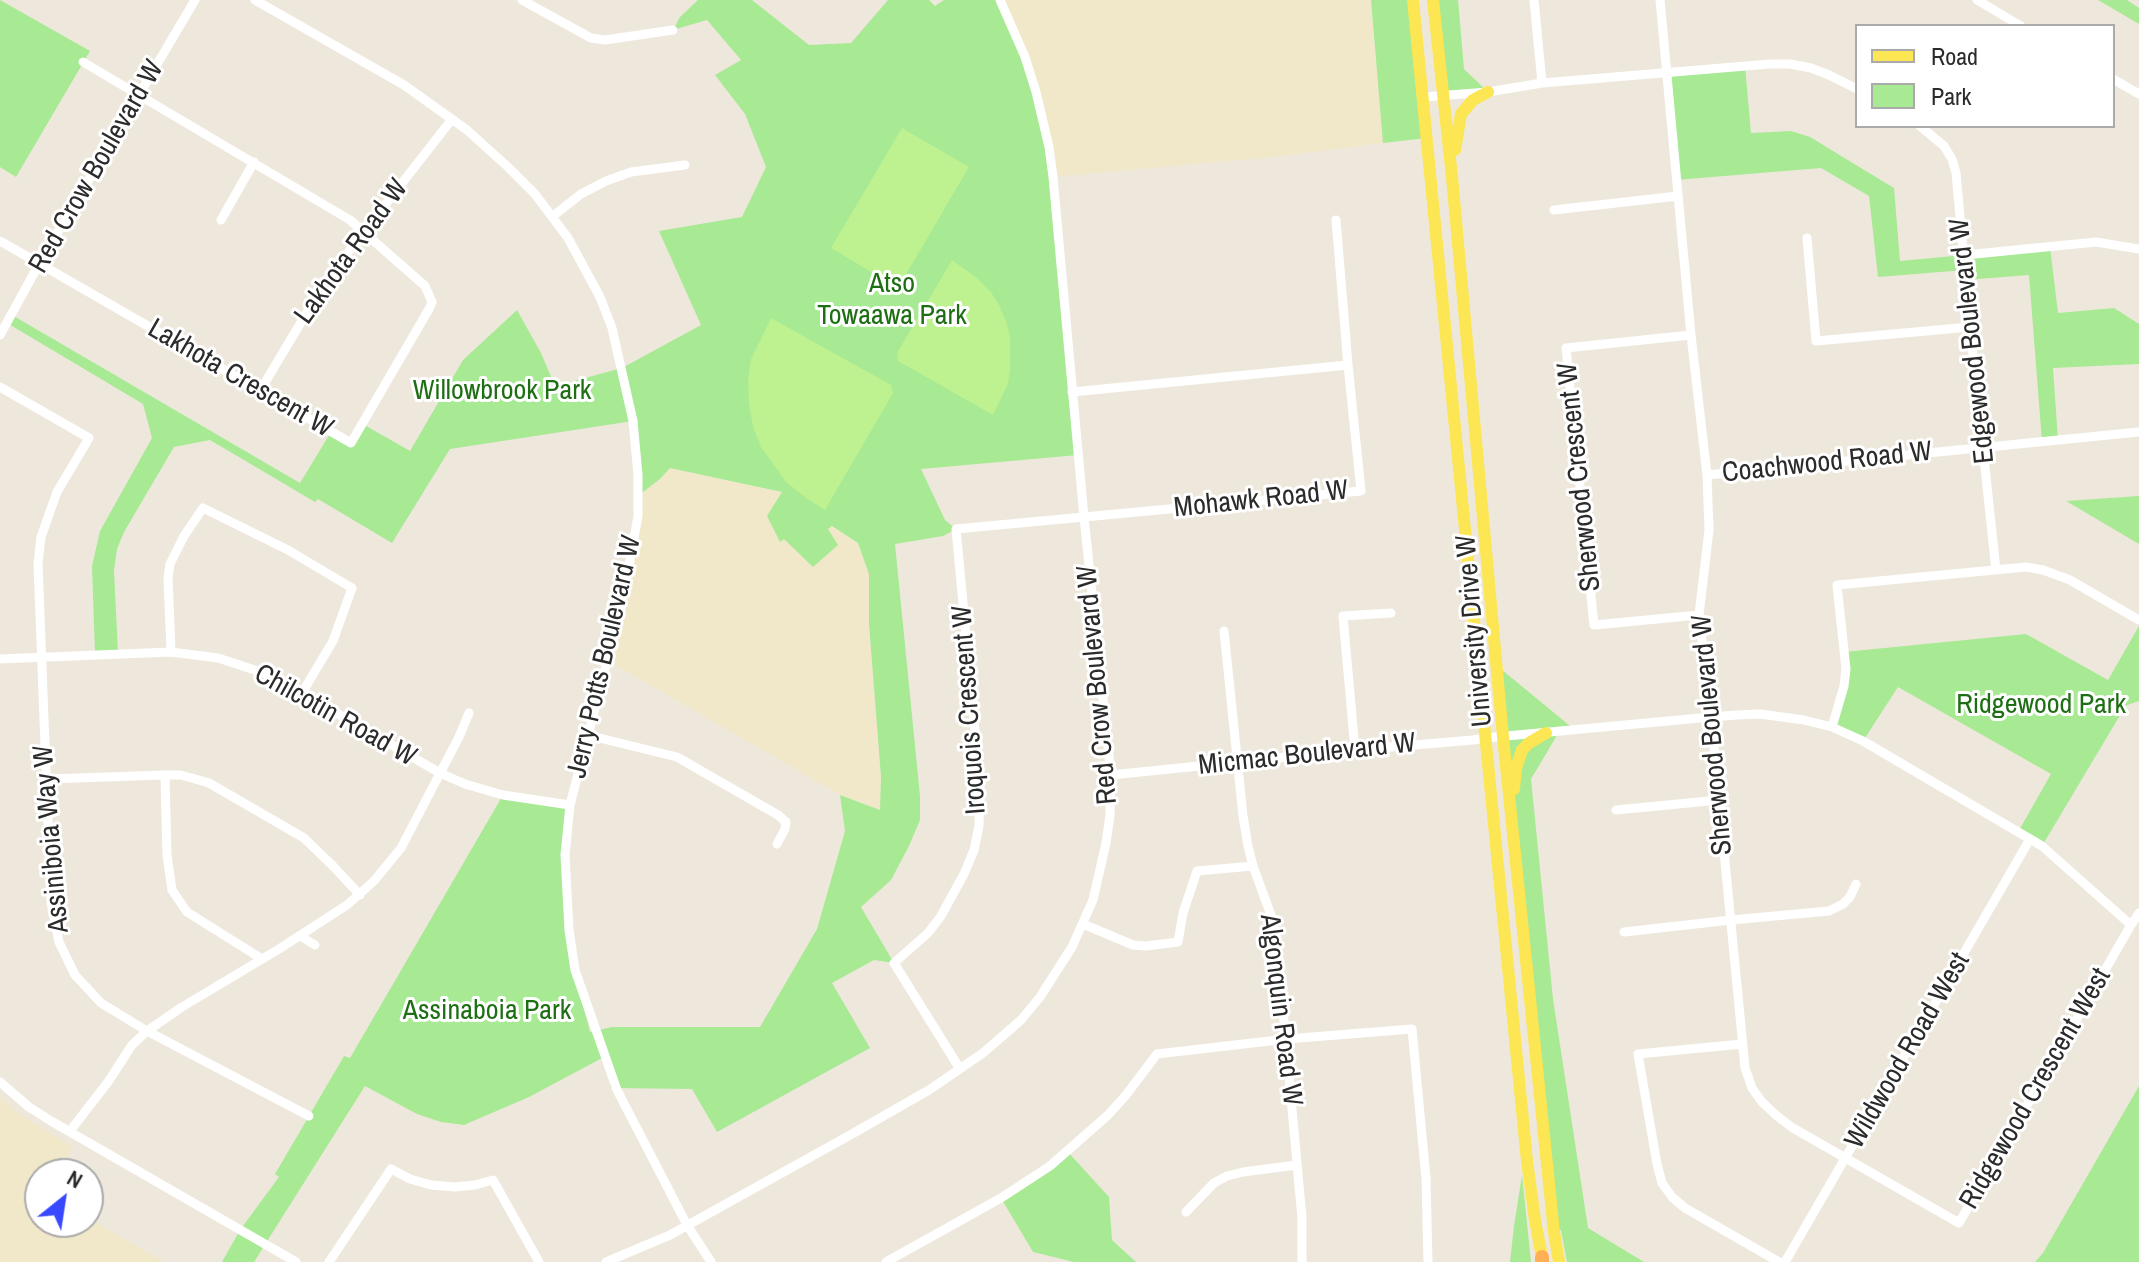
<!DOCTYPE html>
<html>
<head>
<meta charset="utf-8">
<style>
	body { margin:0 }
	#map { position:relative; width:2139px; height:1262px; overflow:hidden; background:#eee8dc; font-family:"Archivo Narrow",sans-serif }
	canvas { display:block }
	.legend { position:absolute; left:1855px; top:24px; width:260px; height:104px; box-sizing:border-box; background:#fff; border:2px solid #aaa; margin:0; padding:10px 14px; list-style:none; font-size:24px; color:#2b2b2b }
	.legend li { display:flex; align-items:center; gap:16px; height:40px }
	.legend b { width:40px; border:2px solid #aaa }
	.north { position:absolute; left:24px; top:1158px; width:80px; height:80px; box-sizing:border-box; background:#fff; border:2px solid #aaa; border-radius:50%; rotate:30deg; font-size:22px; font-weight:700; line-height:32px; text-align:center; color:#2b2b2b }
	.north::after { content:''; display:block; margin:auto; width:28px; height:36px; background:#3849ff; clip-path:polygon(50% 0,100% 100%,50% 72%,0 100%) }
</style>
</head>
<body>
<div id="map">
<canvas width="2139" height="1262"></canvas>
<ul class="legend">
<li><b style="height:10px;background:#fce653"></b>Road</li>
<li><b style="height:22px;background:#a8e994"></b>Park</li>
</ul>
<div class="north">N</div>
</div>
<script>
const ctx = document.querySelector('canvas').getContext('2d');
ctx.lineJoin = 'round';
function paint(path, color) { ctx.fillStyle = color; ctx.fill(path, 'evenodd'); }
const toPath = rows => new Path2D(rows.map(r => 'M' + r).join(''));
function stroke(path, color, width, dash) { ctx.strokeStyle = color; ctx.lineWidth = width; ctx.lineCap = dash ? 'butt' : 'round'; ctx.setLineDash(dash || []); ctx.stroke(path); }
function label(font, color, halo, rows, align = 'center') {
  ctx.font = font + ' "Archivo Narrow",sans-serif'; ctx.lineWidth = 6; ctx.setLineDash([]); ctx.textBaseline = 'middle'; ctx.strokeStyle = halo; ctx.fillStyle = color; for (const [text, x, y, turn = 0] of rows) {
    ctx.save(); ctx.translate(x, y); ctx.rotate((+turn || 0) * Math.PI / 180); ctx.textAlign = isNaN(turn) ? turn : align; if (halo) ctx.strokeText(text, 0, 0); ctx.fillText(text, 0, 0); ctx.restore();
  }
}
const education = toPath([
	[1000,0,1371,0,1383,143,1273,157,1053,177],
	[670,468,782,492,858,543,869,574,869,624,881,777,880,810,840,795,605,659,621,601,639,495,660,479],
	[0,1097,22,1116,73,1147,57,1174,40,1174,40,1222,88,1222,88,1218,164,1262,0,1262]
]);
const green = toPath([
	[0,0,90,51,16,177,0,167],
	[698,0,752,0,809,45,851,43,888,0,929,0,935,6,944,0,1000,0,1044,122,1078,455,921,469,945,520,956,529,943,536,895,544,920,796,920,820,909,846,891,880,861,907,894,963,874,960,832,983,870,1048,717,1132,692,1089,611,1088,604,1057,529,1097,464,1125,441,1122,417,1114,365,1086,254,1262,222,1262,240,1230,279,1177,275,1174,309,1116,344,1056,350,1058,503,795,570,805,565,855,578,986,590,1032,612,1027,760,1027,817,929,845,831,840,795,880,810,881,777,869,624,869,574,858,543,832,526,828,529,838,545,813,567,784,539,780,542,767,516,782,492,670,468,660,479,639,495,633,421,450,449,392,543,318,499,315,502,210,440,174,447,124,532,117,549,114,570,118,653,95,654,92,566,100,531,152,438,143,404,7,323,12,315,300,483,331,432,351,442,361,423,410,451,463,360,517,310,541,353,555,386,622,368,701,325,659,231,742,217,766,167,745,114,715,75,741,60,707,20,673,30,680,17],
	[1371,0,1411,0,1427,138,1383,143],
	[1433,0,1458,0,1464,69,1488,92,1443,96],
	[2098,0,2127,0,2139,8,2139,24],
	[1745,66,1751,133,1791,131,1810,137,1894,188,1900,261,2050,247,2058,313,2114,308,2139,324,2139,364,2053,368,2058,440,2042,442,2029,275,1965,280,1965,270,1878,277,1869,196,1821,168,1676,180,1666,72],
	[2139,496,2139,544,2066,501],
	[2139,626,2139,701,2127,705,2119,717,2042,846,2018,832,2051,774,1898,687,1863,741,1832,727,1840,703,1844,652,2026,634,2108,680],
	[1496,665,1575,730,1559,732,1531,779,1553,999,1588,1228,1644,1262,1567,1262,1561,1230,1554,1232],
	[2139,1086,2139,1262,2035,1262,2043,1253],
	[1068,1152,1109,1197,1112,1240,1136,1262,1074,1262,1033,1252,1001,1198],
	[1522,1175,1531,1262,1510,1262,1514,1226]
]);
const pitch = toPath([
	[902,128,969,167,898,288,831,248],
	[952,260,977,278,991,292,999,305,1006,321,1010,337,1010,370,1008,384,993,415,898,361,897,353],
	[771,318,891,385,893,393,825,510,806,498,786,482,761,447,753,427,749,404,748,379,751,359]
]);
const minor = toPath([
	[255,0,404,85,467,130,508,167,535,194,568,238,600,297,612,328,633,421,638,475,638,516,621,608,570,805,565,855,569,930,575,970,617,1090,687,1225,711,1262],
	[522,0,591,38,605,40,673,30],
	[1534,0,1542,83],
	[1977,0,2021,26],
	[2113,79,2139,94],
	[1424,97,1488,92,1542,83,1770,64,1790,64,1811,68,1829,75,1857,89],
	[1920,126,1944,146,1952,159,1956,173,1970,327,1996,570],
	[1554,210,1678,196],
	[553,216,581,194,606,181,631,172,685,165],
	[221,220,254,162],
	[1807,238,1816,341,1970,327],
	[0,241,351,443,429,309,432,302,425,286,350,220,83,62],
	[1965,255,2096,242,2139,249],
	[0,335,39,264,195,0],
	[1691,335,1566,348,1594,625,1699,615],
	[0,387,89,438,57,492,41,537,38,563,51,902,59,942,75,975,101,1003,147,1031,309,1116],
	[260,391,325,282,452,119],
	[1072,392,1348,365],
	[1707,475,2139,432],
	[1224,631,1243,816,1248,846,1253,866,1272,918,1276,934,1302,1218,1302,1262],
	[171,652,168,578,170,564,184,536,203,508,288,550,352,588,333,641,302,693],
	[0,659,171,652,218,658,264,673,302,693,440,773,465,784,503,795,570,805],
	[1832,727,1844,686,1846,669,1837,585,2026,567,2043,570,2070,580,2139,620],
	[587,735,677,757,778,815,786,822,785,829,777,844],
	[1355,750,1343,616,1391,613],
	[165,775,167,855,172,890,187,912,262,959],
	[1111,775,1355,750,1473,740,1485,738,1711,717,1737,715,1760,714,1804,720,1832,727,1863,741,2042,846,2131,925,1959,1223,1793,1128,1777,1116,1762,1102,1752,1088,1745,1068,1711,717,1699,615,1709,530,1707,475,1691,335,1660,0],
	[47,779,165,775,181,775,209,783,304,838,333,866,360,895],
	[1616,810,1719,800],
	[1083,924,1133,945,1146,946,1178,942,1183,913,1197,871,1253,866],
	[2131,925,2139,913],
	[1624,932,1731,920,1829,911,1843,904,1850,897,1856,884],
	[300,936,315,945],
	[1742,1044,1638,1054,1657,1164,1662,1183,1672,1197,1685,1208,1779,1262],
	[960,1069,894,963,928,933,941,916,964,874,974,850,979,826,980,784,956,529,1361,491,1348,365,1336,220],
	[0,1082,29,1107,51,1121,296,1262],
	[70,1131,108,1082,132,1045,147,1031,182,1007,279,949,347,905,374,881,401,848,459,737,469,713],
	[1186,1212,1214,1183,1227,1176,1243,1172,1297,1165],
	[329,1262,391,1169,410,1179,431,1185,455,1187,475,1185,493,1180,539,1262],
	[606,1262,670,1235,852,1134,929,1090,983,1053,1021,1020,1040,997,1072,947,1093,900,1106,843,1110,815,1111,775,1084,517,1053,177,1049,147,1036,92,1025,57,1000,0],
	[886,1262,1001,1198,1050,1166,1108,1115,1126,1095,1157,1054,1287,1039,1412,1029,1426,1178,1428,1262],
	[1785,1262,2030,839]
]);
const major = toPath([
	[1413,0,1527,1161,1535,1220,1543,1262],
	[1433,0,1452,177,1503,737,1554,1232,1559,1262],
	[1455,150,1461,114,1473,100,1488,92],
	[1514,789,1516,768,1522,750,1529,743,1546,733]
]);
const highway = toPath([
	[1542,1262,1542,1257]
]);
const streetNames = [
	["Red Crow Boulevard W",97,167,-60],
	["Lakhota Road W",352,252,-54],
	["Edgewood Boulevard W",1973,341,-96],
	["Lakhota Crescent W",240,379,30],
	["Coachwood Road W",1827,463,-6],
	["Sherwood Crescent W",1580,477,-96],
	["Mohawk Road W",1261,500,-6],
	["University Drive W",1475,631,-95],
	["Jerry Potts Boulevard W",605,657,-77],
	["Red Crow Boulevard W",1098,685,-95],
	["Iroquois Crescent W",970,710,-94],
	["Chilcotin Road W",335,716,29],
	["Sherwood Boulevard W",1713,735,-95],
	["Micmac Boulevard W",1307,755,-6],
	["Assiniboia Way W",52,839,-95],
	["Algonquin Road W",1280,1010,83],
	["Wildwood Road West",1908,1051,-60],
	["Ridgewood Crescent West",2036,1089,-60]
];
const parkNames = [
	["Atso",892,284],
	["Towaawa Park",892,316],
	["Willowbrook Park",502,391],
	["Ridgewood Park",2041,705],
	["Assinaboia Park",487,1011]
];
paint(education, '#f1e8ca');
paint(green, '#a8e994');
paint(pitch, '#bef18f');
stroke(minor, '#fff', 9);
stroke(major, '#fce653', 12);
stroke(highway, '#ffb056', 14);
label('28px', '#2b2b2b', '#fff', streetNames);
label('28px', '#1e6f14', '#fff', parkNames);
</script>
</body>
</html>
